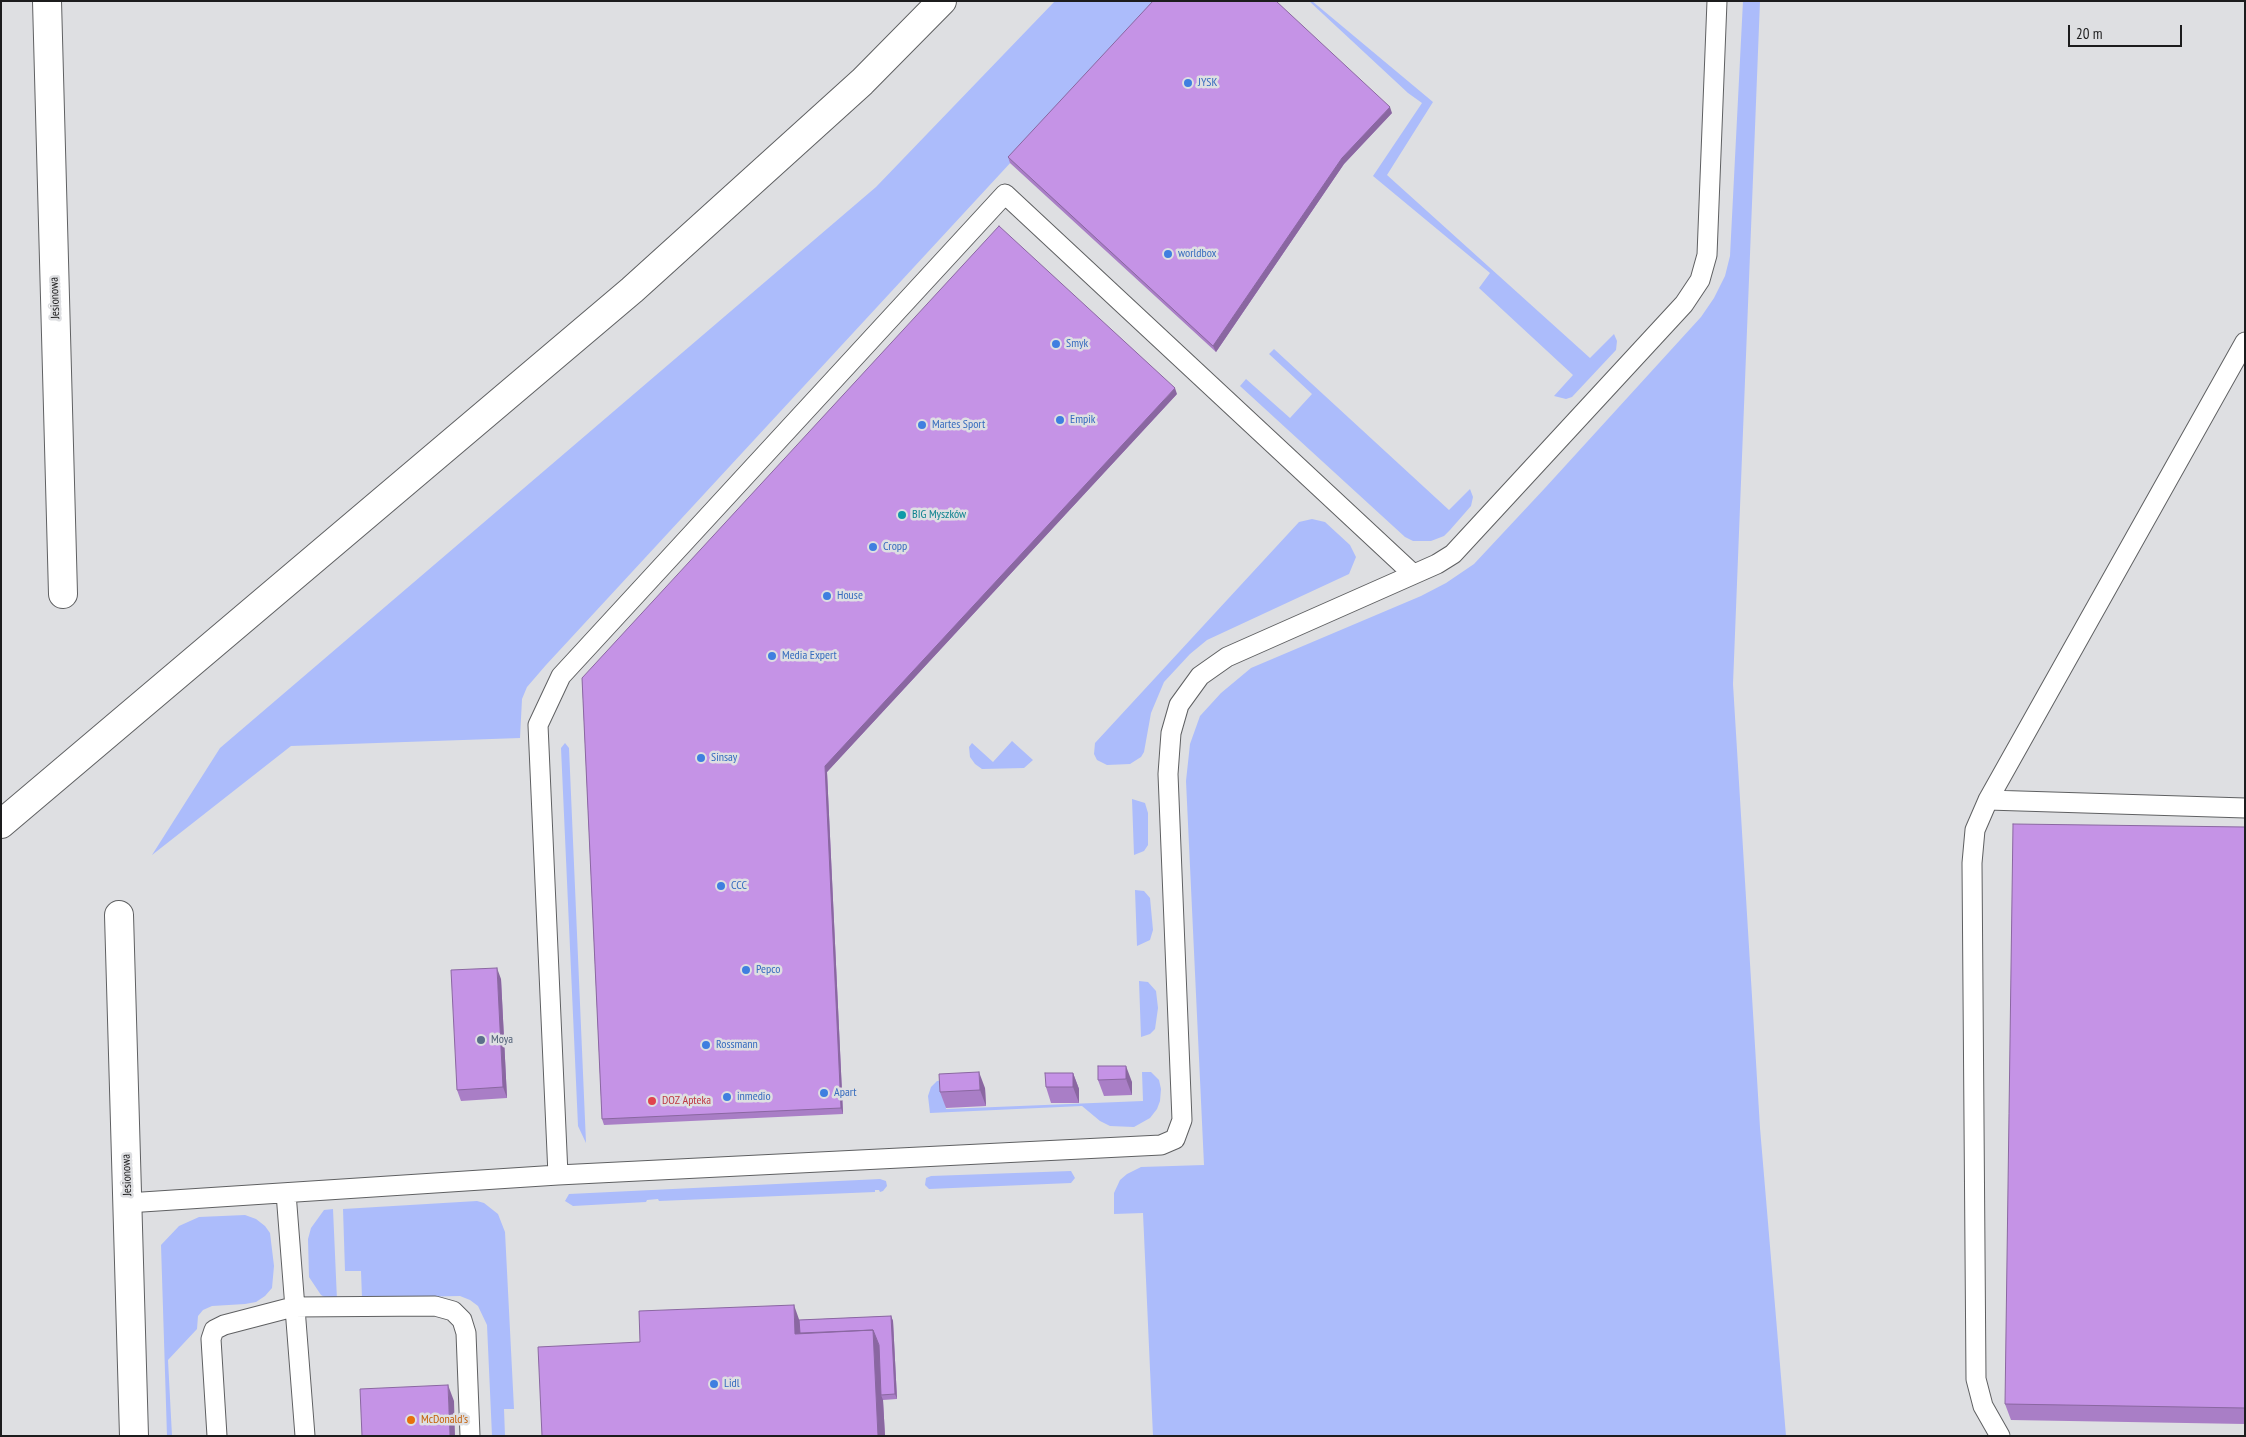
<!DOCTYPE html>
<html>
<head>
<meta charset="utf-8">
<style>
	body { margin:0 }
	#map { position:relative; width:2246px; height:1437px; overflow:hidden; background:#dedfe2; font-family:"PT Sans Narrow",sans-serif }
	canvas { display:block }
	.frame { position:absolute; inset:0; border:2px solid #1c1c1d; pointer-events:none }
	.scale { position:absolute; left:2068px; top:25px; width:114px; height:22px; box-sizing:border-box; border:2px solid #1c1c1d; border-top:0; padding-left:6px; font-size:15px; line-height:18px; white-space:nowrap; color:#1c1c1d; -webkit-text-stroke:4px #dedfe2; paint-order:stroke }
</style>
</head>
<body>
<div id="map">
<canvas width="2246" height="1437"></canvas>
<div class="frame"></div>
<div class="scale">20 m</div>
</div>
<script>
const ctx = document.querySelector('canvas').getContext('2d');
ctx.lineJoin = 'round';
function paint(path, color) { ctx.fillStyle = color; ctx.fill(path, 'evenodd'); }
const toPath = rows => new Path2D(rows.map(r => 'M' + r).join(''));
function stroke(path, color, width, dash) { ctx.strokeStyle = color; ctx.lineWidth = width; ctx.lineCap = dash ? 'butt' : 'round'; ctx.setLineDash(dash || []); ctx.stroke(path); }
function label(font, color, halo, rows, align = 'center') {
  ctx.font = font + ' "PT Sans Narrow",sans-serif'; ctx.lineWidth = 5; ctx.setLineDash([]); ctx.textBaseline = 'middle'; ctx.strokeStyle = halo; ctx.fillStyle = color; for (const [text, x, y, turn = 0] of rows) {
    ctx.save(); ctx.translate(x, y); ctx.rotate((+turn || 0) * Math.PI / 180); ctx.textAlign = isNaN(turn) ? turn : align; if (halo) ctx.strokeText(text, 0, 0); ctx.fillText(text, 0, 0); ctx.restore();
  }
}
const green = toPath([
	[1055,1,1160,1,546,665,527,687,522,699,520,738,291,746,152,855,220,748,876,187],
	[1309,1,1312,1,1433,102,1387,175,1590,358,1614,334,1617,341,1616,350,1572,397,1566,399,1554,396,1573,375,1479,288,1490,273,1373,176,1422,103,1408,93],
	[1743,1,1760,1,1733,684,1760,1128,1786,1436,1153,1436,1143,1213,1114,1214,1114,1193,1120,1180,1127,1174,1141,1167,1204,1165,1186,781,1190,744,1200,716,1221,693,1251,668,1421,596,1446,583,1474,564,1545,488,1701,317,1714,298,1725,276,1730,256],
	[1274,349,1449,510,1470,489,1473,497,1471,506,1450,530,1444,536,1431,541,1413,541,1405,537,1240,386,1246,379,1290,418,1312,394,1269,354],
	[1312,519,1325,522,1350,545,1356,557,1349,574,1207,640,1190,654,1164,682,1151,713,1144,752,1141,757,1130,764,1107,765,1097,760,1094,754,1095,743,1299,522],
	[1012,741,1033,760,1024,768,982,769,975,764,970,757,969,747,972,743,993,762],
	[565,743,569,748,586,1143,578,1126,561,748],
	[1132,799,1145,803,1148,813,1148,845,1144,851,1134,855],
	[1135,890,1144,891,1150,898,1153,930,1150,940,1137,946],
	[1139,981,1148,982,1156,991,1158,1008,1155,1029,1150,1034,1141,1037],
	[1142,1072,1151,1072,1159,1080,1161,1089,1160,1101,1157,1109,1150,1118,1134,1127,1110,1126,1100,1121,1082,1106,930,1113,928,1096,931,1087,937,1081,944,1080,946,1109,1143,1101],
	[1071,1171,1075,1178,1071,1183,929,1189,925,1185,926,1178,931,1176],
	[880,1179,886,1181,887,1186,883,1191,880,1192,879,1190,875,1190,875,1192,659,1201,658,1199,647,1200,646,1202,573,1206,565,1201,569,1194],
	[477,1201,484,1203,498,1214,505,1232,514,1409,504,1409,505,1436,492,1436,487,1325,478,1306,470,1300,460,1296,362,1298,361,1271,345,1271,343,1209],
	[333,1209,337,1300,328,1299,321,1295,309,1277,308,1239,311,1228,324,1210],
	[245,1215,256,1219,265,1226,270,1233,274,1266,272,1288,265,1296,256,1302,245,1304,212,1306,203,1310,198,1316,197,1329,168,1360,172,1436,167,1436,161,1245,179,1226,199,1217]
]);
const lane = toPath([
	[1988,800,2245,808],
	[558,1175,538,725,561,676,1005,194,1413,574],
	[286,1193,305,1436],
	[127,1203,558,1175,1161,1145,1175,1139,1182,1120,1168,774,1171,733,1179,705,1200,676,1227,657,1437,564,1453,554,1684,304,1700,280,1707,255,1717,1],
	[217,1436,211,1339,214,1330,224,1325,293,1307,435,1306,453,1311,462,1320,466,1333,470,1436],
	[2000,1436,1983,1406,1976,1379,1972,863,1975,830,1988,800,2245,342]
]);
const street = toPath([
	[47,1,63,594],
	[119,915,134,1436]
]);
const secondary = toPath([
	[1,824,632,290,862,82,942,1]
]);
const wall = toPath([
	[1392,113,1344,164,1216,352,1010,163,1008,157],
	[1177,394,827,772,843,1114,604,1125,602,1119,582,678],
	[2245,827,2245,1424,2011,1420,2005,1404],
	[501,979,507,1098,461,1101,457,1090],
	[1098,1066,1132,1082,1132,1095,1104,1096,1098,1080],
	[1073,1073,1079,1089,1079,1103,1051,1103,1046,1087],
	[985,1088,986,1106,946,1108,940,1092],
	[891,1316,893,1321,897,1399,883,1400,885,1436,640,1342,799,1320]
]);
const shadedWall = toPath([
	[1390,107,1392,113,1344,164,1216,352,1213,346,1342,158],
	[1175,388,1177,394,827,772,843,1114,841,1108,825,766],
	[497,968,501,979,507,1098,503,1087],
	[1126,1066,1132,1082,1132,1095,1126,1079],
	[979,1072,985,1088,986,1106,980,1090],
	[1073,1073,1079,1089,1079,1103,1073,1087],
	[794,1305,801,1325,803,1349,795,1334],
	[891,1316,893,1321,897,1399,895,1394],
	[873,1330,881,1351,881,1395,883,1400,885,1436,878,1436],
	[448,1385,454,1401,455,1436,450,1436]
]);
const building = toPath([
	[1153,1,1276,1,1390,107,1342,158,1213,346,1008,157,1153,1],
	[999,226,1175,388,825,766,841,1108,602,1119,582,678,999,226],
	[2013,824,2245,827,2245,1408,2005,1404,2013,824],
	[497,968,503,1087,457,1090,451,970,497,968],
	[1098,1066,1126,1066,1126,1079,1098,1080,1098,1066],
	[979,1072,980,1090,940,1092,939,1074,979,1072],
	[1045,1073,1073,1073,1073,1087,1046,1087,1045,1073],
	[794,1305,795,1334,873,1330,878,1436,542,1436,538,1347,640,1342,639,1311,794,1305],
	[891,1316,895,1394,881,1395,879,1345,873,1330,800,1333,799,1320,891,1316],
	[448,1385,450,1436,362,1436,360,1389,448,1385]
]);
const markers = [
	[1188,83,5,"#3f7fe0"],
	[1168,254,5,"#3f7fe0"],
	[1056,344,5,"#3f7fe0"],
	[1060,420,5,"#3f7fe0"],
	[922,425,5,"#3f7fe0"],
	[902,515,5,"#0f9aa8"],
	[873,547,5,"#3f7fe0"],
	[827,596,5,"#3f7fe0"],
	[772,656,5,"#3f7fe0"],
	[701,758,5,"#3f7fe0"],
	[721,886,5,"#3f7fe0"],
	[746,970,5,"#3f7fe0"],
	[481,1040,5,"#5c6f8a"],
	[706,1045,5,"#3f7fe0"],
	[824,1093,5,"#3f7fe0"],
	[727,1097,5,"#3f7fe0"],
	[652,1101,5,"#e0444e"],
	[714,1384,5,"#3f7fe0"],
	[411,1420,5,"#e8710a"]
];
const shopNames = [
	["JYSK",1198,83],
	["worldbox",1178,254],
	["Smyk",1066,344],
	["Empik",1070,420],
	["Martes Sport",932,425],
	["Cropp",883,547],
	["House",837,596],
	["Media Expert",782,656],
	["Sinsay",711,758],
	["CCC",731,886],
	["Pepco",756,970],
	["Rossmann",716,1045],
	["Apart",834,1093],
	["inmedio",737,1097],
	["Lidl",724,1384]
];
const streetNames = [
	["Jesionowa",55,298,-92],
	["Jesionowa",127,1175,-92]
];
const cultureNames = [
	["BIG Myszków",912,515]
];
const serviceNames = [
	["Moya",491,1040]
];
const healthNames = [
	["DOZ Apteka",662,1101]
];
const foodNames = [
	["McDonald's",421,1420]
];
paint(green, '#acbcfb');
stroke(lane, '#5f6062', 21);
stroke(street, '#5f6062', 30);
stroke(secondary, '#5f6062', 30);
stroke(lane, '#fff', 19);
stroke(street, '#fff', 28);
stroke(secondary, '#fff', 28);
paint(wall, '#a97ec6');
paint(shadedWall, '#8a67a1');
paint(building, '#c593e6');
stroke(building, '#8a67a1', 1);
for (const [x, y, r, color] of markers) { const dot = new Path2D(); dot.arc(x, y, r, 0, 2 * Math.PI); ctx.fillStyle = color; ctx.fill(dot); stroke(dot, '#dedfe2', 2); }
label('12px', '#366cbe', '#dedfe2', shopNames, 'left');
label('12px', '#1c1c1d', '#dedfe2', streetNames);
label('12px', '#0d838f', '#dedfe2', cultureNames, 'left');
label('12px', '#4e5e75', '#dedfe2', serviceNames, 'left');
label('12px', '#be3a42', '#dedfe2', healthNames, 'left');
label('12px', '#c56008', '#dedfe2', foodNames, 'left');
</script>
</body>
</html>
